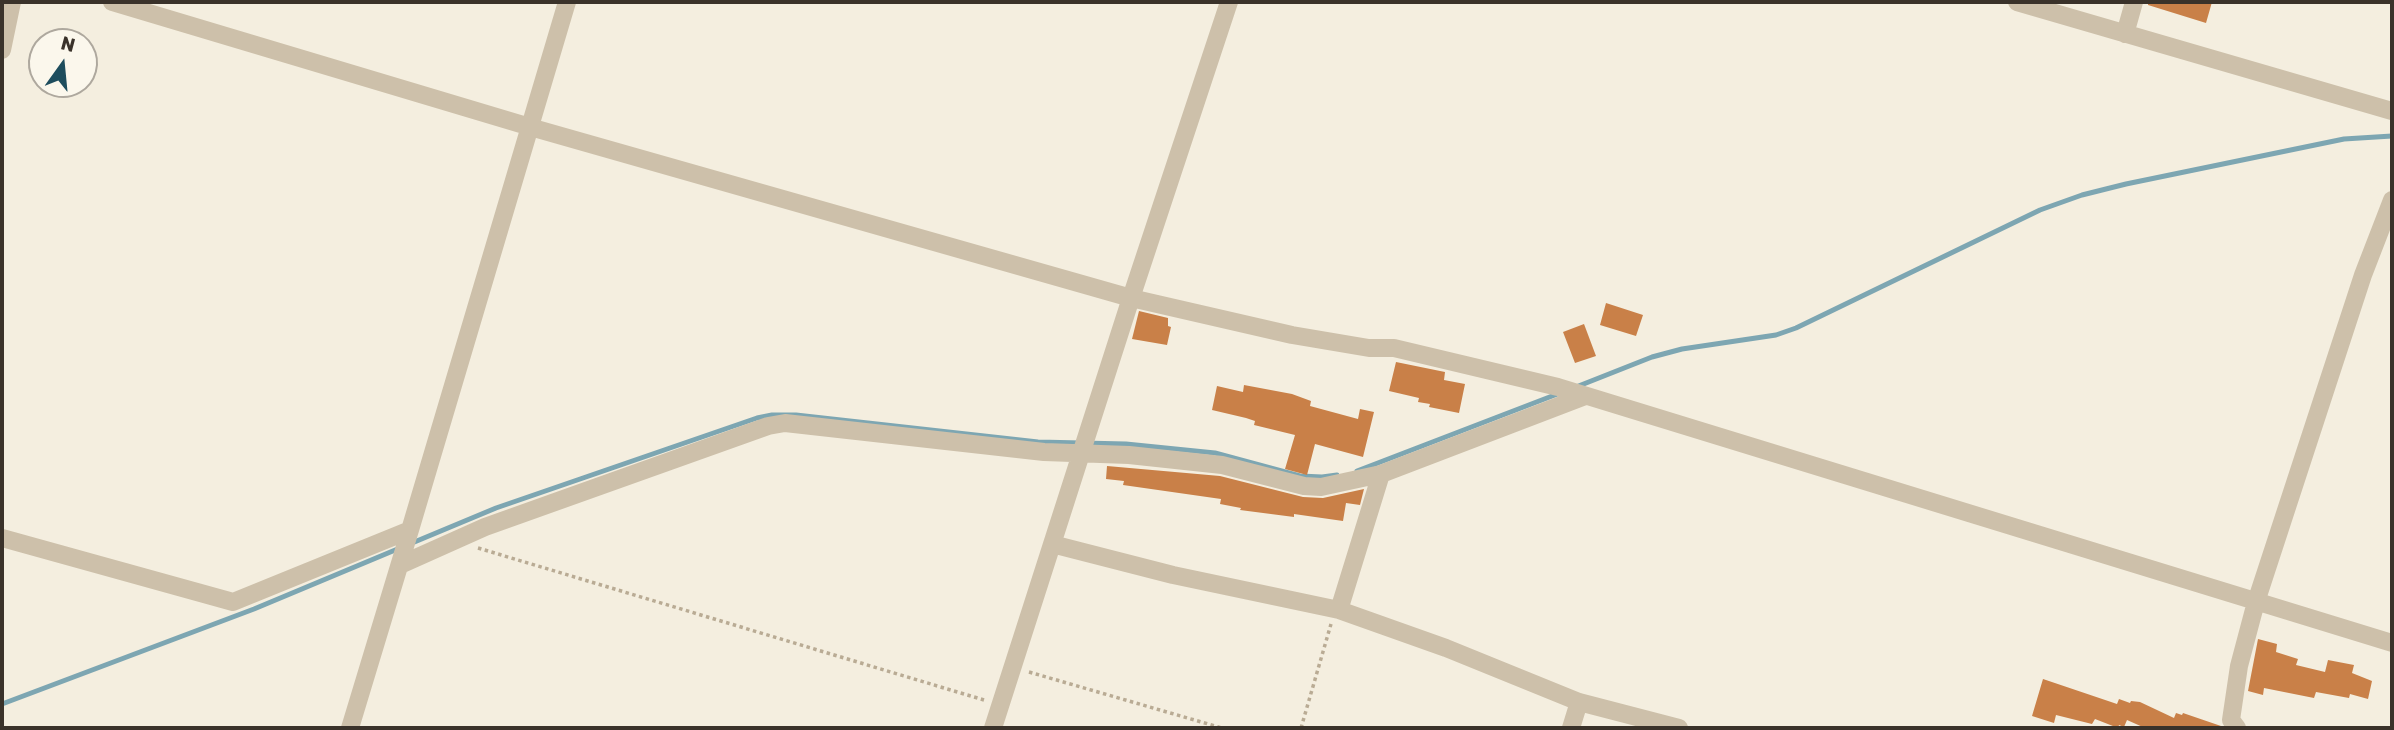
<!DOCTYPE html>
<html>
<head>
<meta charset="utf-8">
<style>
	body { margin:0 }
	#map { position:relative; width:2394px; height:730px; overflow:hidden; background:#f4eedf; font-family:Rubik,sans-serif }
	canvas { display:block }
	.frame { position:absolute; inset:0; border:4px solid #3a322a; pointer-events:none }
	.north { position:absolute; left:28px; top:28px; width:70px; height:70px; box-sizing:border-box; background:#fbf7ec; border:2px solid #aea89e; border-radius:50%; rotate:15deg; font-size:19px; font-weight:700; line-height:28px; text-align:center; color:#3a322a }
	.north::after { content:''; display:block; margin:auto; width:24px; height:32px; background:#1e4d5d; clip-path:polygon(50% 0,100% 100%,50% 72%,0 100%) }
</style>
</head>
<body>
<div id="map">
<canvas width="2394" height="730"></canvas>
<div class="frame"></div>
<div class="north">N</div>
</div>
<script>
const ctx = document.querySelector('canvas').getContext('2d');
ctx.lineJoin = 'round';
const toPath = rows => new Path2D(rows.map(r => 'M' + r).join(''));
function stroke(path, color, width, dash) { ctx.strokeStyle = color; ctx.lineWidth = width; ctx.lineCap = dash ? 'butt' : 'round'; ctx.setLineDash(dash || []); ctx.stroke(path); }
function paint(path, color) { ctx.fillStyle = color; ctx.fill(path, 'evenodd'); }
const stream = toPath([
	[1576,387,1652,357,1682,349,1776,335,1796,328,2040,210,2082,195,2126,184,2344,139,2392,136],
	[1357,471,1560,393],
	[412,543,496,508,757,418,772,415,796,415,1038,442,1126,444,1215,453,1300,476,1322,477,1337,475],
	[2,704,254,609,400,548]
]);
const building = toPath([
	[2148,2,2212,2,2206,23,2148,5],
	[1606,303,1643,315,1636,336,1600,325],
	[1139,311,1168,318,1168,326,1171,327,1167,345,1132,339],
	[1584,324,1596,356,1575,363,1563,332],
	[1396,362,1445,372,1444,380,1465,384,1459,413,1429,407,1430,404,1418,402,1419,398,1389,391],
	[1244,385,1292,394,1311,401,1310,406,1358,419,1360,409,1374,412,1363,457,1315,444,1307,475,1285,469,1295,435,1254,425,1255,421,1246,418,1212,410,1217,386,1243,392],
	[1107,466,1220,476,1303,497,1323,498,1364,489,1360,505,1346,503,1343,521,1294,514,1294,517,1240,510,1241,508,1220,504,1221,499,1123,485,1124,481,1106,479],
	[2258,639,2277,644,2276,652,2298,659,2296,665,2325,672,2328,660,2354,665,2352,673,2372,681,2368,699,2350,694,2349,698,2316,692,2314,698,2264,688,2263,695,2248,691],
	[2043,679,2117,704,2119,699,2130,703,2131,701,2140,702,2174,718,2176,713,2182,715,2183,713,2221,726,2221,728,2145,728,2127,720,2124,727,2119,725,2118,728,2095,719,2092,724,2056,715,2054,723,2032,716]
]);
const path = toPath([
	[478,548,984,700],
	[1029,672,1222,728],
	[1301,728,1331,624]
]);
const street = toPath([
	[112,2,537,129,1131,298,1292,335,1369,348,1394,348,1558,387,2392,643],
	[2017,2,2392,111],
	[2125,34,2134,2],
	[2,50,12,2],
	[2,538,233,602,410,530,567,2],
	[1052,544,1173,575,1339,610,1446,648,1579,702,1679,728],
	[400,565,485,527,768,426,785,423,1044,452,1129,455,1222,465,1304,486,1321,487,1381,474],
	[1339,610,1381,474,1585,396],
	[350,728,410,530],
	[993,728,1131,298,1229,2],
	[1571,728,1579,702],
	[2237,728,2231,720,2239,666,2256,602,2363,275,2392,200]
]);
stroke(stream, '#7da6b2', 5);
paint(building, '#c98048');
stroke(path, '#b9ab94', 3.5, [3.5, 3.5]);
stroke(street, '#cdc0aa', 18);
</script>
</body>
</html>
